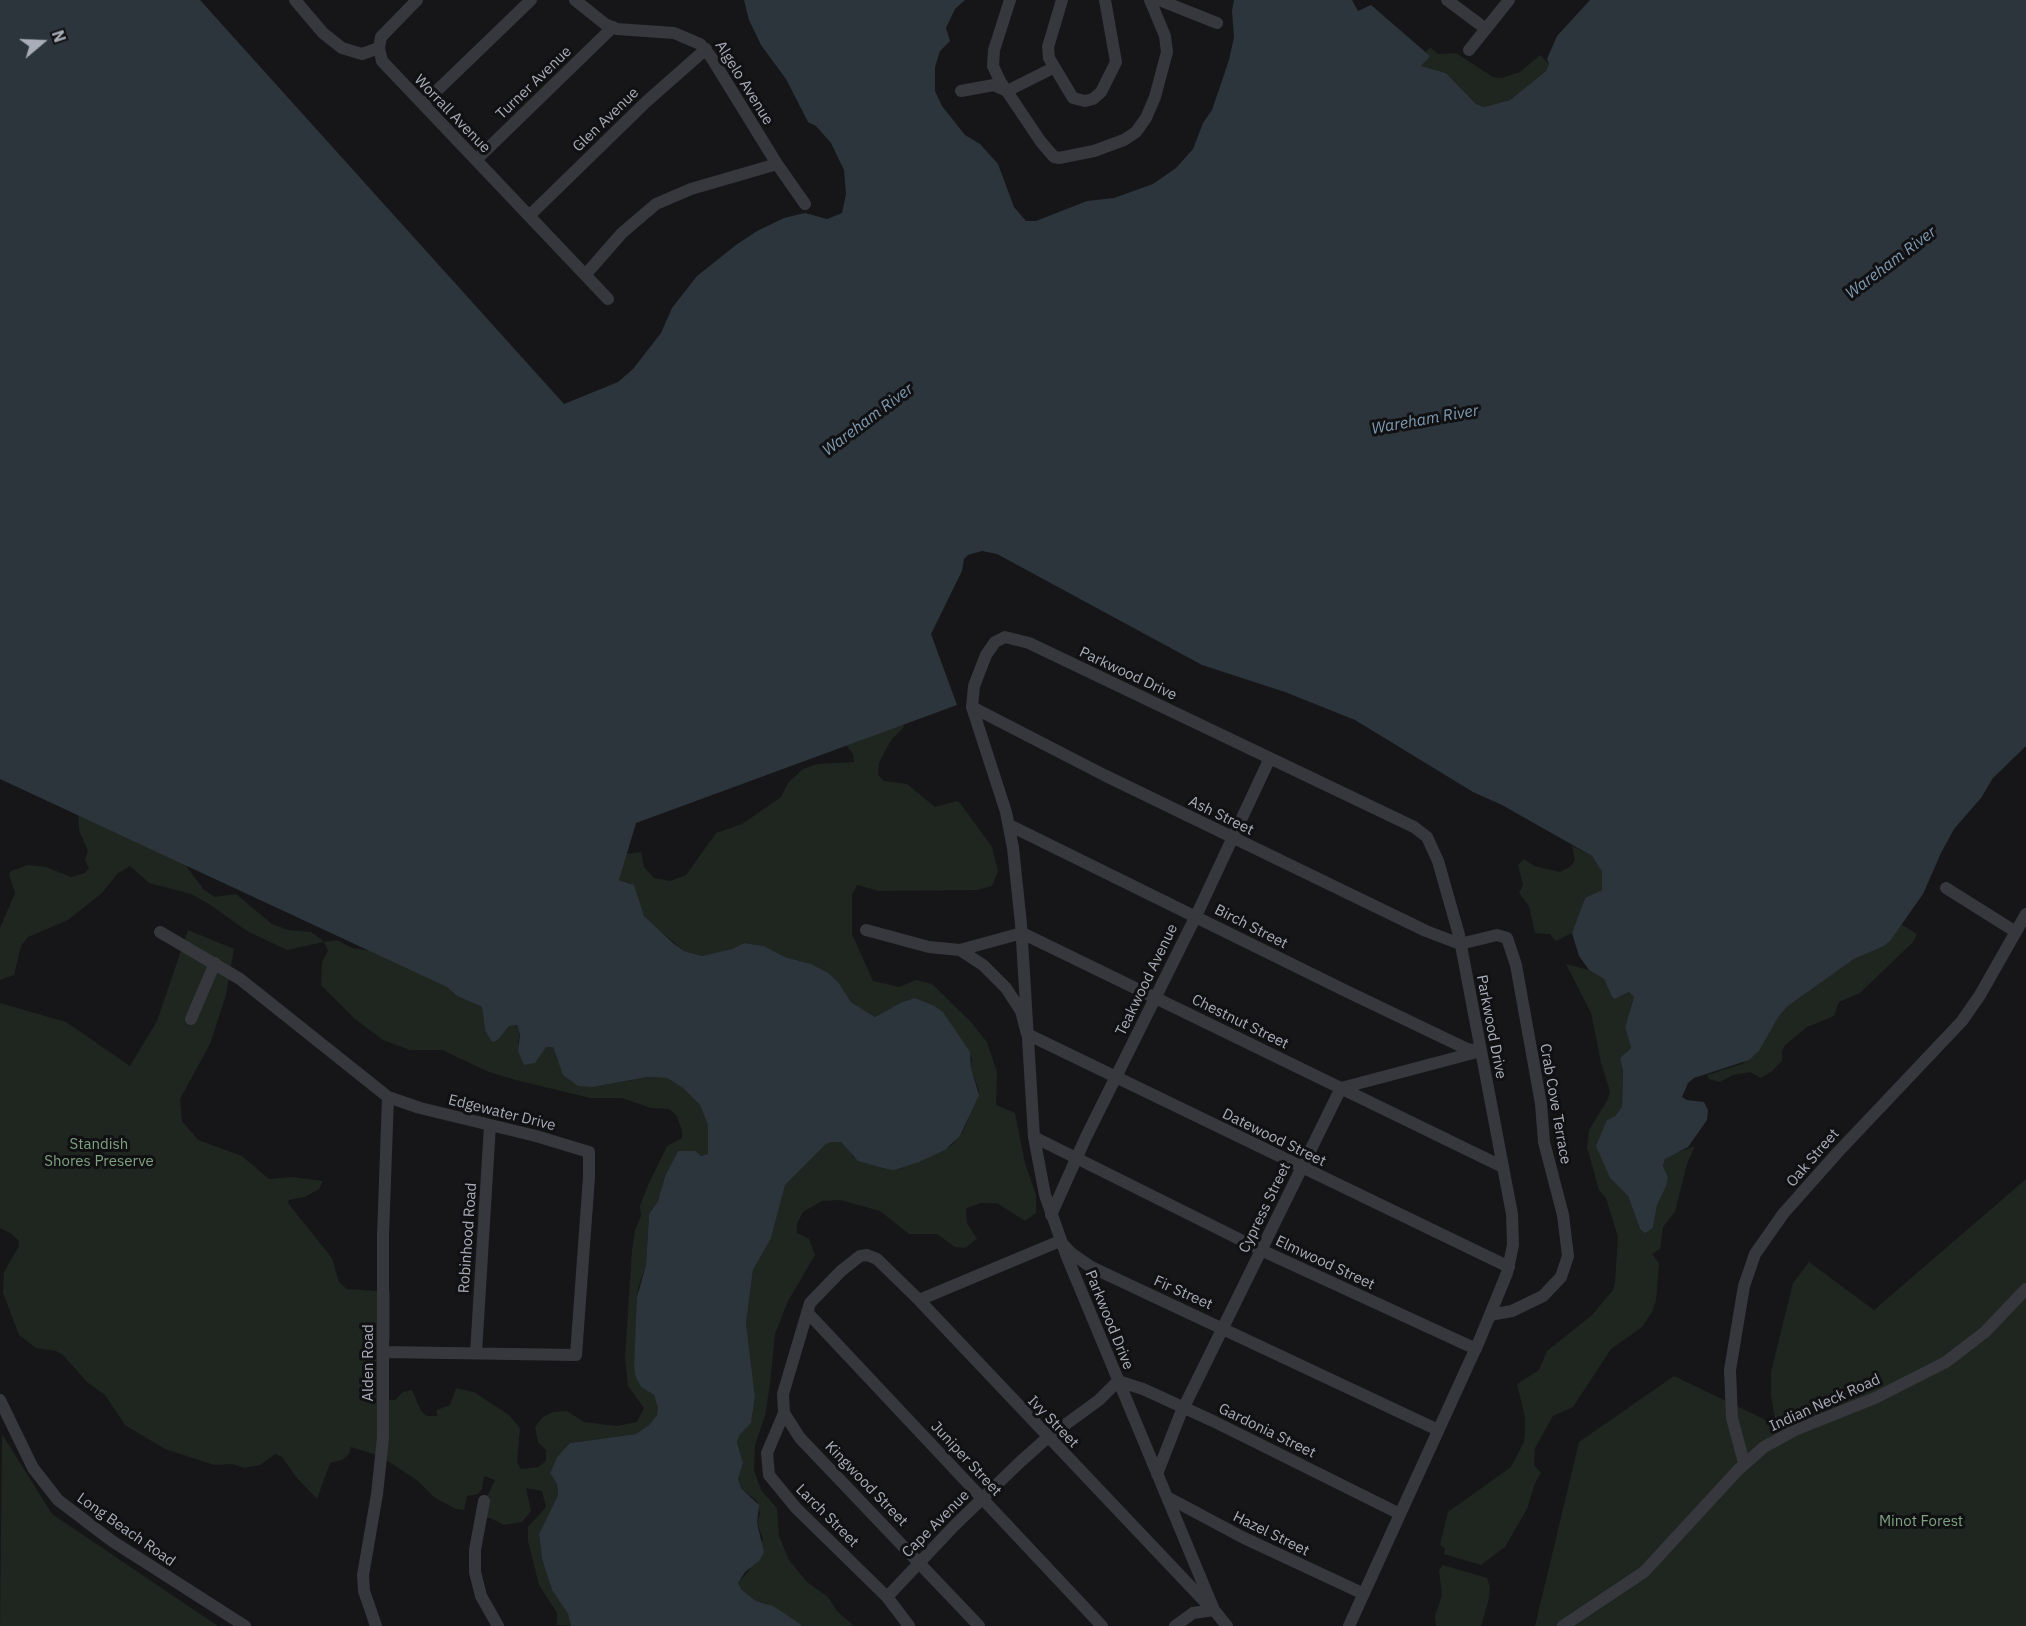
<!DOCTYPE html>
<html>
<head>
<meta charset="utf-8">
<style>
	body { margin:0 }
	#map { position:relative; width:2026px; height:1626px; overflow:hidden; background:#161618; font-family:"IBM Plex Sans",sans-serif }
	canvas { display:block }
	.north { position:absolute; left:12px; top:12px; width:60px; height:60px; -webkit-text-stroke:4px #111113; paint-order:stroke; rotate:71deg; font-size:16px; font-weight:700; line-height:24px; text-align:center; color:#a8adb8 }
	.north::after { content:''; display:block; margin:auto; width:21px; height:27px; background:#a8adb8; clip-path:polygon(50% 0,100% 100%,50% 72%,0 100%) }
</style>
</head>
<body>
<div id="map">
<canvas width="2026" height="1626"></canvas>
<div class="north">N</div>
</div>
<script>
const ctx = document.querySelector('canvas').getContext('2d');
ctx.lineJoin = 'round';
function paint(path, color) { ctx.fillStyle = color; ctx.fill(path, 'evenodd'); }
const toPath = rows => new Path2D(rows.map(r => 'M' + r).join(''));
function stroke(path, color, width, dash) { ctx.strokeStyle = color; ctx.lineWidth = width; ctx.lineCap = dash ? 'butt' : 'round'; ctx.setLineDash(dash || []); ctx.stroke(path); }
function label(font, color, halo, rows, align = 'center') {
  ctx.font = font + ' "IBM Plex Sans",sans-serif'; ctx.lineWidth = 6; ctx.setLineDash([]); ctx.textBaseline = 'middle'; ctx.strokeStyle = halo; ctx.fillStyle = color; for (const [text, x, y, turn = 0] of rows) {
    ctx.save(); ctx.translate(x, y); ctx.rotate((+turn || 0) * Math.PI / 180); ctx.textAlign = isNaN(turn) ? turn : align; if (halo) ctx.strokeText(text, 0, 0); ctx.fillText(text, 0, 0); ctx.restore();
  }
}
const green = toPath([
	[1430,47,1438,54,1456,53,1493,77,1502,78,1520,72,1540,55,1549,64,1546,71,1510,100,1484,107,1476,104,1446,73,1420,66,1429,56,1426,52],
	[899,711,904,727,892,739,885,751,879,763,878,775,884,781,907,784,935,807,957,801,960,803,992,847,998,871,992,886,977,890,879,891,857,885,852,895,852,934,873,981,899,987,916,980,932,984,970,1021,987,1042,997,1072,996,1105,1015,1113,1025,1163,1036,1195,1036,1213,1025,1221,997,1203,981,1203,966,1208,967,1223,977,1239,965,1248,955,1247,937,1234,909,1234,880,1211,840,1200,822,1201,803,1212,797,1224,797,1233,809,1239,815,1255,788,1301,775,1334,770,1384,765,1416,755,1445,754,1470,761,1490,777,1508,779,1536,789,1560,807,1582,828,1597,837,1611,854,1626,803,1626,767,1604,756,1601,742,1590,738,1583,750,1569,763,1539,757,1523,760,1514,757,1501,741,1488,738,1479,743,1463,737,1442,739,1434,751,1423,755,1397,746,1323,753,1270,771,1237,785,1185,825,1145,831,1142,841,1142,846,1145,853,1157,919,1162,951,1146,963,1132,979,1091,971,1068,972,1058,943,1012,935,1006,915,998,902,1002,875,1017,851,1002,838,982,811,964,785,957,764,946,744,943,732,950,702,956,684,951,645,918,630,883,619,880,625,854,641,852,644,867,654,878,670,881,686,875,716,833,742,824,781,797,788,783,803,769,817,764,854,762,853,754,845,744],
	[78,811,172,847,204,890,215,897,236,894,272,924,288,930,311,932,324,942,337,940,352,948,386,953,443,983,457,996,482,1007,485,1030,498,1040,509,1026,515,1024,520,1031,518,1044,553,1047,558,1062,593,1087,647,1077,667,1078,683,1088,700,1105,708,1125,708,1154,701,1156,678,1151,665,1176,658,1201,649,1214,646,1265,638,1288,634,1363,641,1387,654,1395,658,1408,657,1415,649,1425,636,1434,570,1443,557,1457,550,1473,557,1484,558,1495,539,1534,542,1559,552,1590,568,1614,571,1626,557,1625,557,1613,539,1585,528,1541,528,1527,546,1507,542,1491,526,1488,531,1511,522,1522,504,1525,490,1518,483,1518,486,1499,495,1480,484,1476,482,1489,478,1494,467,1496,464,1510,456,1509,435,1498,418,1481,380,1456,351,1447,349,1454,342,1460,330,1463,317,1499,296,1477,282,1457,275,1454,260,1465,244,1468,232,1464,214,1465,165,1449,125,1425,105,1395,87,1382,63,1355,56,1351,36,1348,19,1335,3,1293,4,1272,19,1246,18,1240,12,1234,0,1228,0,1003,66,1022,130,1066,157,1021,188,930,234,949,226,995,210,1044,180,1099,182,1121,198,1140,242,1156,269,1179,292,1177,323,1181,319,1189,305,1197,289,1200,288,1203,332,1258,339,1282,347,1289,390,1292,390,1341,378,1341,389,1400,395,1400,403,1392,412,1390,421,1411,427,1416,437,1416,437,1410,450,1405,456,1388,474,1392,509,1415,520,1428,517,1462,521,1469,538,1467,546,1461,546,1450,538,1442,535,1427,543,1417,553,1412,567,1411,584,1422,617,1426,637,1422,644,1408,628,1386,625,1358,632,1250,635,1230,641,1216,640,1206,648,1185,667,1146,682,1138,682,1131,677,1116,669,1109,651,1108,622,1098,590,1098,516,1080,489,1072,442,1050,410,1050,383,1040,355,1019,321,985,322,962,328,951,324,942,287,950,247,931,209,904,191,894,149,883,130,866,117,874,102,893,68,920,28,937,21,946,14,975,0,980,0,928,15,893,9,874,11,871,28,865,46,867,71,877,85,873,89,868,85,860,88,851,79,830],
	[1572,846,1592,856,1602,872,1602,890,1585,898,1572,933,1556,941,1550,934,1535,933,1529,906,1519,893,1523,885,1518,865,1524,859,1534,866,1560,872,1571,866,1575,860],
	[1901,924,1917,934,1913,942,1860,993,1839,1002,1834,1016,1807,1027,1785,1045,1782,1052,1782,1061,1771,1072,1761,1078,1750,1072,1733,1075,1720,1082,1709,1079,1707,1075,1742,1064,1759,1051,1779,1016,1788,1006,1854,959,1882,947],
	[1566,964,1589,970,1604,979,1612,997,1620,997,1629,992,1634,997,1625,1027,1631,1048,1620,1058,1623,1072,1622,1107,1615,1116,1607,1120,1605,1165,1610,1178,1628,1196,1640,1229,1653,1228,1657,1205,1668,1177,1663,1166,1667,1156,1695,1146,1687,1164,1675,1212,1663,1227,1660,1249,1652,1254,1659,1263,1656,1300,1652,1312,1642,1327,1611,1349,1573,1407,1553,1416,1535,1448,1534,1465,1541,1473,1535,1483,1527,1509,1505,1547,1481,1565,1444,1554,1445,1549,1440,1544,1448,1512,1511,1467,1524,1442,1525,1432,1525,1417,1517,1384,1539,1370,1547,1351,1592,1315,1613,1290,1615,1282,1618,1237,1606,1198,1599,1190,1587,1147,1589,1130,1608,1099,1610,1091,1601,1063,1591,1013],
	[2026,1179,2026,1626,1535,1626,1579,1442,1674,1376,1776,1425,1771,1396,1771,1372,1793,1283,1809,1262,1874,1310],
	[2,1434,52,1514,218,1626,0,1626],
	[1443,1565,1487,1578,1490,1587,1489,1599,1481,1626,1436,1626,1435,1616,1442,1595,1439,1570]
]);
const water = toPath([
	[0,0,200,0,564,404,618,382,633,369,661,333,672,308,697,276,736,245,757,231,784,218,805,213,827,219,842,213,846,194,844,170,831,143,816,126,808,122,786,79,761,45,749,20,744,0,965,0,955,9,946,28,950,41,940,51,935,67,935,91,942,106,965,135,980,144,998,164,1014,207,1026,221,1036,221,1087,201,1114,198,1153,184,1176,168,1193,149,1203,123,1212,110,1229,60,1234,37,1232,11,1234,0,1352,0,1358,11,1371,5,1430,56,1421,66,1446,73,1476,104,1484,107,1510,100,1546,71,1549,64,1547,59,1557,36,1590,0,2026,0,2026,746,1993,778,1981,798,1954,829,1941,853,1923,894,1890,941,1882,947,1854,959,1788,1006,1779,1016,1759,1051,1749,1060,1694,1078,1688,1083,1682,1097,1687,1100,1704,1102,1708,1110,1707,1120,1688,1147,1665,1159,1663,1166,1668,1177,1666,1186,1657,1205,1653,1228,1645,1233,1640,1229,1628,1196,1610,1178,1596,1146,1607,1120,1615,1116,1622,1107,1623,1072,1620,1058,1631,1048,1625,1027,1634,997,1629,992,1615,999,1612,997,1604,979,1589,970,1579,956,1572,933,1585,898,1602,890,1602,872,1592,856,1502,805,1473,792,1355,720,1285,692,1202,665,997,554,982,551,968,555,964,559,962,571,931,634,957,705,636,823,619,880,634,885,644,916,673,943,684,951,702,956,732,949,744,943,764,946,785,957,811,964,828,973,838,982,851,1002,875,1017,902,1002,915,998,935,1006,943,1012,970,1052,971,1068,979,1095,960,1136,945,1150,919,1162,894,1170,887,1169,858,1161,841,1142,831,1142,825,1145,785,1185,771,1238,753,1270,746,1323,755,1397,751,1423,740,1434,737,1442,743,1463,738,1479,741,1488,759,1505,757,1523,764,1552,760,1560,745,1572,738,1583,742,1590,756,1601,773,1606,803,1626,571,1626,568,1614,552,1590,542,1559,539,1534,558,1495,557,1484,550,1473,557,1457,570,1443,636,1434,649,1425,657,1415,658,1408,654,1395,641,1387,635,1375,634,1363,637,1297,646,1265,649,1214,658,1201,665,1176,678,1151,695,1151,701,1156,708,1154,708,1125,700,1105,683,1088,667,1078,647,1077,593,1087,578,1086,563,1075,553,1047,546,1047,535,1063,524,1065,518,1051,520,1034,517,1025,509,1026,498,1040,492,1042,485,1030,482,1007,457,996,447,987,0,779]
]);
const minor = toPath([
	[295,0,323,33,342,48,362,54,379,48],
	[417,0,381,37,379,48,382,61,608,299],
	[575,0,605,24,617,29,674,33,700,44,711,57,777,164,805,204],
	[1010,0,994,50,993,66,1000,81,1041,142,1054,157,1059,158,1094,151,1124,140,1136,132,1146,118,1155,97,1167,52,1165,36,1150,0],
	[1062,0,1048,47,1049,58,1073,98,1085,101,1093,99,1101,92,1116,62,1105,0],
	[1159,0,1217,23],
	[1447,0,1486,29],
	[1469,50,1509,0],
	[961,91,994,85,1007,91,1053,68],
	[423,104,531,0],
	[476,160,613,27],
	[530,215,646,102,706,49],
	[586,274,622,233,656,204,691,189,777,164],
	[972,707,1104,775,1426,931,1460,944,1497,935,1507,938,1516,965,1541,1104,1544,1142,1563,1215,1568,1256,1561,1277,1543,1296,1512,1311,1490,1315],
	[1009,825,1346,991,1467,1049,1480,1051],
	[1946,888,2016,932],
	[866,930,929,947,960,950,983,965,1006,988,1021,1011,1027,1034,1509,1267],
	[160,932,240,979,388,1097,420,1108,536,1136,589,1152,589,1177,576,1355,383,1352],
	[960,950,1022,933,1503,1167],
	[191,1019,215,963],
	[1034,1137,1261,1250,1476,1349],
	[1051,1215,1086,1137,1196,916,1270,758],
	[919,1300,1060,1241,1071,1253,1091,1267,1438,1430],
	[807,1312,1102,1626],
	[476,1353,490,1125],
	[0,1400,33,1468,58,1500,112,1541,245,1626],
	[784,1413,767,1453,769,1475,796,1508,887,1597,909,1626],
	[1744,1463,1732,1418,1730,1370,1744,1286,1755,1254,1783,1214,1838,1152,1962,1021,1980,995,2026,914],
	[1157,1474,1180,1415,1341,1088,1481,1051],
	[1167,1497,1244,1538,1364,1594],
	[484,1501,475,1550,475,1572,481,1596,498,1626],
	[887,1597,955,1525,1019,1463,1047,1438,1099,1400,1118,1381,1143,1389,1213,1421,1400,1514],
	[376,1626,364,1591,363,1575,377,1494,383,1438,383,1236,388,1097],
	[979,1626,800,1438,784,1413,783,1394,810,1303,841,1271,860,1256,867,1255,877,1259,919,1300,1209,1606],
	[1175,1626,1193,1613,1214,1610],
	[1227,1626,1214,1610,1067,1257,1045,1195,1034,1137,1021,924,1013,848,1006,812,972,707,974,686,986,655,995,642,1005,637,1029,643,1414,827,1427,837,1438,861,1459,935,1512,1214,1513,1245,1507,1273,1480,1339,1349,1626],
	[1563,1626,1644,1572,1738,1470,1764,1447,1795,1430,1875,1398,1946,1362,1985,1332,2026,1289]
]);
const streetNames = [
	["Turner Avenue",534,83,-44],
	["Algelo Avenue",744,83,58],
	["Worrall Avenue",452,114,46],
	["Glen Avenue",606,120,-44],
	["Parkwood Drive",1128,674,25],
	["Ash Street",1221,816,26],
	["Birch Street",1251,927,27],
	["Teakwood Avenue",1147,980,-64],
	["Chestnut Street",1240,1022,26],
	["Parkwood Drive",1491,1027,79],
	["Crab Cove Terrace",1555,1104,80],
	["Edgewater Drive",502,1113,14],
	["Datewood Street",1274,1138,26],
	["Oak Street",1813,1158,-49],
	["Cypress Street",1265,1208,-64],
	["Robinhood Road",468,1238,-86],
	["Elmwood Street",1325,1263,25],
	["Fir Street",1183,1293,24],
	["Parkwood Drive",1109,1320,68],
	["Alden Road",369,1363,-90],
	["Indian Neck Road",1825,1403,-24],
	["Ivy Street",1053,1422,46],
	["Gardonia Street",1267,1431,26],
	["Juniper Street",966,1459,47],
	["Kingwood Street",866,1484,46],
	["Larch Street",827,1516,45],
	["Cape Avenue",936,1524,-45],
	["Long Beach Road",126,1530,35],
	["Hazel Street",1271,1534,26]
];
const parkNames = [
	["Standish",99,1145],
	["Shores Preserve",99,1162],
	["Minot Forest",1921,1522]
];
const waterNames = [
	["Wareham River",1891,263,-37],
	["Wareham River",868,420,-37],
	["Wareham River",1425,420,-10]
];
paint(green, '#1e261f');
paint(water, '#2c353c');
stroke(minor, '#37383d', 12);
label('15px', '#a8adb8', '#111113', streetNames);
label('15px', '#7fa381', '#111113', parkNames);
label('italic 16px', '#7f9bb3', '#111113', waterNames);
</script>
</body>
</html>
